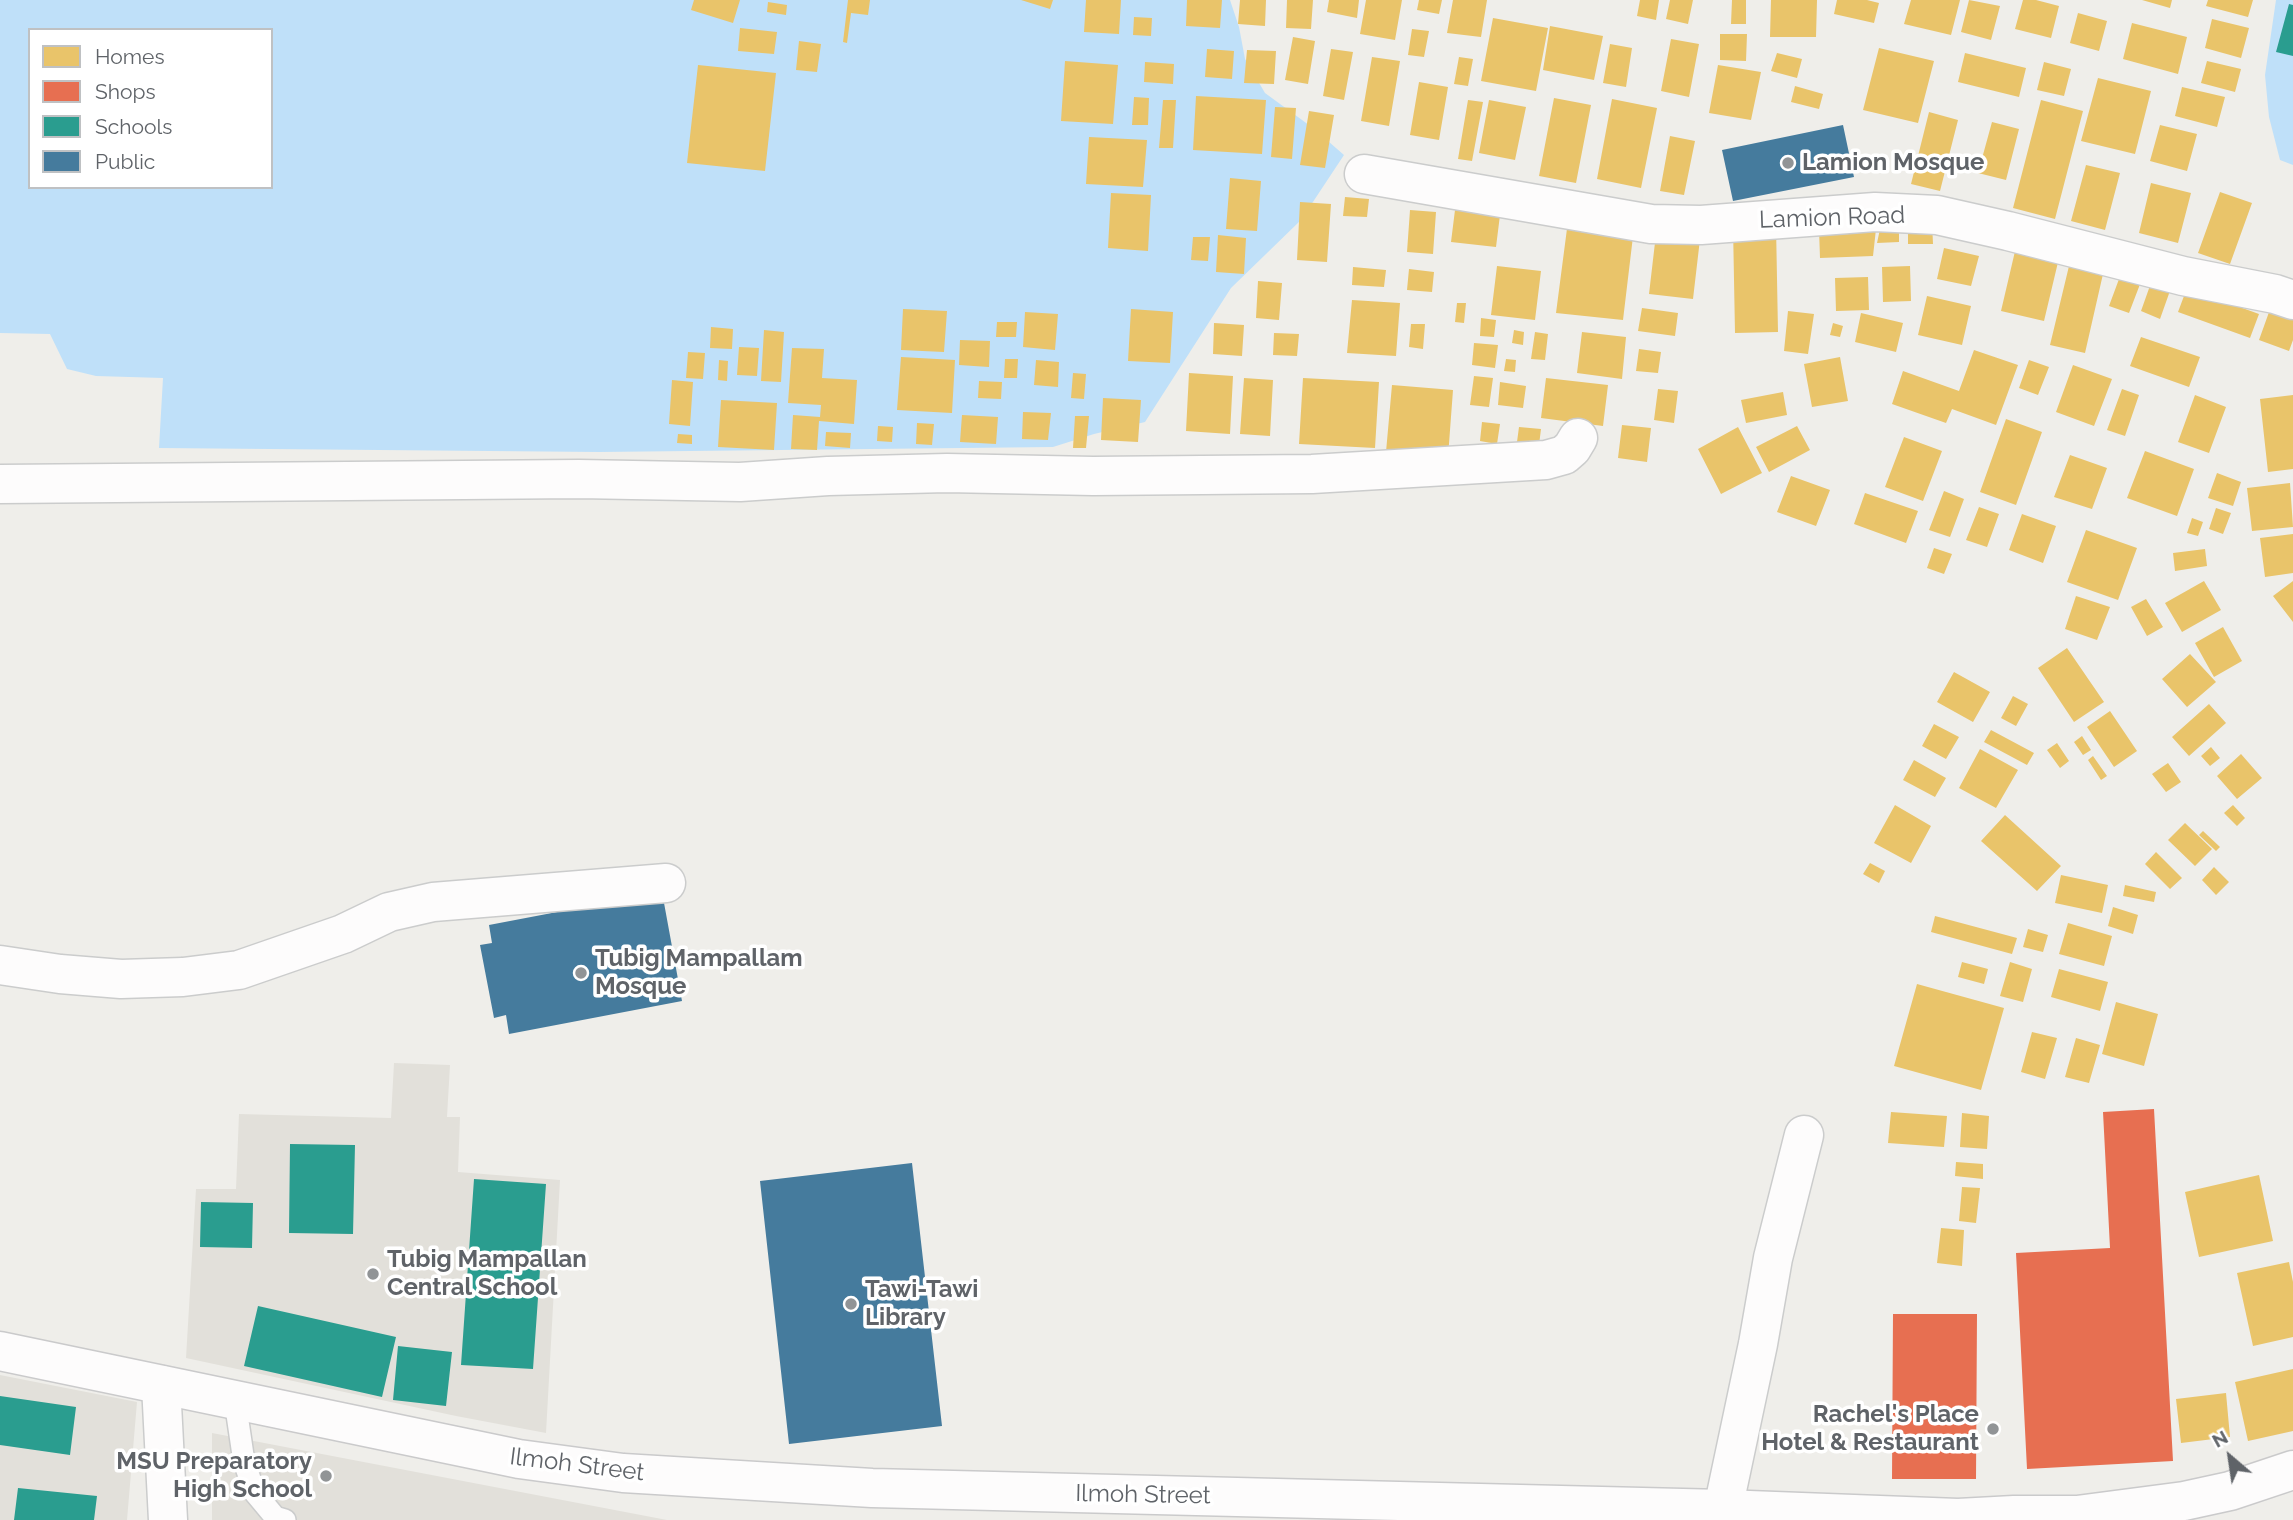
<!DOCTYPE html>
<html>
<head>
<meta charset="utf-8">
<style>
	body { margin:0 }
	#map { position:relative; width:2293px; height:1520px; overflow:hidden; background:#efeeea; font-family:Raleway,sans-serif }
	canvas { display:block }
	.legend { position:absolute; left:28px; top:28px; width:245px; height:161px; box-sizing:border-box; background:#fff; border:2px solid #bfc1c3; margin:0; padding:9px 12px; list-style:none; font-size:21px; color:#5f6368 }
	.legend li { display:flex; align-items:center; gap:14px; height:35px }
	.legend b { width:35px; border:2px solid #bfc1c3 }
	.north { position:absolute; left:2195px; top:1422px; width:70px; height:70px; -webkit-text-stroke:5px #fff; paint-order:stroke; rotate:331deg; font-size:19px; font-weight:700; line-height:28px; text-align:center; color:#5f6368 }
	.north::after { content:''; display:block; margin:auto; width:24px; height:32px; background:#5f6368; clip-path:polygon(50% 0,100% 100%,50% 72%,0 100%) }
</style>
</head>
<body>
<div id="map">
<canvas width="2293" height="1520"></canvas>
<ul class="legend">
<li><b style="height:19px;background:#e9c46a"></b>Homes</li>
<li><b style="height:19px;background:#e76f51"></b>Shops</li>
<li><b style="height:19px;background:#2a9d8f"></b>Schools</li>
<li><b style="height:19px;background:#457b9d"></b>Public</li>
</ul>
<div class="north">N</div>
</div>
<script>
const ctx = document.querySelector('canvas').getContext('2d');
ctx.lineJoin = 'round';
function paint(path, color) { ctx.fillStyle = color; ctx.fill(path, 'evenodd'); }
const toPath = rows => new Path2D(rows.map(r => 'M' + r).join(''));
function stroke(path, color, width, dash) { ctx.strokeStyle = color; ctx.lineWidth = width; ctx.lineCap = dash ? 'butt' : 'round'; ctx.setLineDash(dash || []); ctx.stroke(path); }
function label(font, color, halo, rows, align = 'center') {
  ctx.font = font + ' Raleway,sans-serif'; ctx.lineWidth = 7; ctx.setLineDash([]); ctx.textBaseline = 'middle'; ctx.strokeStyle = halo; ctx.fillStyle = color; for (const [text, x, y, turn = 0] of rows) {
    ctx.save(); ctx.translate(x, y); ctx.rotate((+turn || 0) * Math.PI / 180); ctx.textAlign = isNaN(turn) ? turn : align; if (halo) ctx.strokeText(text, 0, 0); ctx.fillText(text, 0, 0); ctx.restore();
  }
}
const education = toPath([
	[394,1063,450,1065,447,1117,460,1117,458,1172,560,1180,546,1433,456,1416,186,1358,196,1189,236,1189,239,1114,391,1118],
	[0,1375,137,1402,127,1520,0,1520],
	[212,1433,667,1520,212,1520]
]);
const water = toPath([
	[0,0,1230,0,1239,27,1245,59,1265,93,1313,128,1344,155,1301,220,1231,288,1145,422,1094,434,1053,447,599,452,159,448,163,378,96,376,67,369,50,334,0,333],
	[30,30,271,30,271,187,30,187],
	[2276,0,2293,0,2293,165,2280,160,2269,117,2265,75]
]);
const homes = toPath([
	[694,0,740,0,733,23,691,10],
	[848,0,870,0,868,15,851,13,847,43,843,42],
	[1021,0,1053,0,1050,9],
	[1086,0,1121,0,1119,34,1084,32],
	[1187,0,1222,0,1220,28,1186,26],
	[1240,0,1266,0,1265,26,1238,24],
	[1287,0,1313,0,1311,29,1286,28],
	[1329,0,1359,0,1357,18,1327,12],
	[1366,0,1402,0,1395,40,1360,34],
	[1419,0,1442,0,1439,14,1417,10],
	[1453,0,1487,0,1481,37,1447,33],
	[1640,0,1659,0,1656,20,1637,16],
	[1670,0,1693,0,1688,24,1666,19],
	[1732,0,1746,0,1746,24,1731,24],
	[1771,0,1817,0,1816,37,1770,37],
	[1837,0,1867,0,1879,3,1874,23,1834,14],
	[1911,0,1960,0,1951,35,1904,24],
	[1969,0,2000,6,1991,40,1961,32],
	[2023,0,2036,0,2059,6,2051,38,2015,29],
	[2142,0,2172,0,2170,8],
	[2208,0,2253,0,2248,17,2206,6],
	[768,2,787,5,786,15,767,12],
	[2078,13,2107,21,2099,51,2070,43],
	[1134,17,1152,18,1151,36,1133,35],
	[1493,18,1548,28,1536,91,1481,81],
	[2212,19,2249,28,2241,58,2205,48],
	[2132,23,2187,37,2178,74,2123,59],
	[1550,26,1603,36,1594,80,1543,70],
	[740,28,777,32,774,54,738,51],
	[1412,29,1429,31,1424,57,1408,55],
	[1720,34,1747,34,1746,61,1720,60],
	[1293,37,1315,41,1308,84,1285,80],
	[1671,39,1699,44,1689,97,1661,91],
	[799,41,821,44,817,72,796,70],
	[1610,44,1632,48,1626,87,1603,83],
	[1879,48,1934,61,1918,123,1863,110],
	[1207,49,1234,51,1232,79,1205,77],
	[1331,49,1353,52,1344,100,1323,96],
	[1247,50,1276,51,1274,84,1244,83],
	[1777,53,1802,59,1797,78,1771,71],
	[1965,53,2026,68,2019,97,1958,82],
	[1372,57,1400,61,1389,126,1361,121],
	[1459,57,1473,59,1468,86,1454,84],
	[1065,61,1118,65,1113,124,1061,121],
	[2207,61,2241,69,2235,92,2201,83],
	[1145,62,1174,64,1173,84,1144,82],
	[2044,62,2071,69,2064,96,2037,90],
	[698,65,776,73,765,171,687,163],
	[1718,65,1761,72,1751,120,1709,113],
	[2098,78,2151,91,2135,154,2081,141],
	[1419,82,1448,87,1439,140,1410,135],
	[1795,86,1823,94,1819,109,1791,102],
	[2182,87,2225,97,2217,127,2175,116],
	[1196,96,1266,100,1262,154,1193,150],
	[1134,97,1149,98,1148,125,1132,125],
	[1554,98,1591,105,1576,183,1539,176],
	[1612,99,1657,108,1641,188,1597,179],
	[1163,100,1176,100,1173,148,1159,148],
	[1468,100,1483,102,1472,161,1458,159],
	[1489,100,1526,107,1515,160,1479,153],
	[2041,100,2083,111,2055,219,2013,208],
	[1275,107,1296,108,1292,159,1271,157],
	[1309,111,1334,115,1325,168,1300,165],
	[1929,112,1958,120,1940,191,1911,184],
	[1992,122,2019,129,2006,180,1978,173],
	[2160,125,2197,134,2187,171,2150,161],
	[1670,136,1695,141,1684,195,1660,191],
	[1089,137,1147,140,1143,187,1086,184],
	[2086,165,2120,173,2105,230,2071,221],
	[1230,178,1261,181,1257,231,1226,229],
	[2151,183,2191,193,2178,243,2139,233],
	[2220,192,2252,203,2230,264,2198,253],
	[1111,193,1151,195,1148,251,1108,248],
	[1457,194,1502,199,1496,247,1451,242],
	[1345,197,1369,199,1367,217,1343,216],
	[1300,202,1331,204,1327,262,1297,260],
	[1410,210,1436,212,1433,254,1407,252],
	[1568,221,1634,228,1623,320,1556,313],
	[1932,222,1933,244,1908,244,1908,224],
	[1776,225,1778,332,1735,333,1733,226],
	[1899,228,1899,242,1877,243,1880,229],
	[1819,229,1876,229,1873,256,1820,258],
	[1656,234,1700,239,1693,299,1649,294],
	[1218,235,1246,238,1244,274,1216,272],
	[1193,237,1210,237,1208,261,1191,260],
	[2016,247,2059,258,2044,321,2001,311],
	[1944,248,1979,256,1971,286,1937,279],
	[1497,266,1541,271,1535,320,1491,315],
	[1910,266,1911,301,1883,302,1882,267],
	[2069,266,2103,274,2085,353,2050,345],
	[1353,267,1386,270,1384,287,1352,285],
	[1409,269,1434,272,1432,292,1407,290],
	[2122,271,2142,279,2129,313,2109,306],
	[1868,277,1869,310,1836,311,1835,278],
	[2152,280,2171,288,2160,319,2141,311],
	[1258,281,1282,283,1279,320,1256,318],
	[2187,288,2259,314,2250,338,2178,312],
	[1927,296,1971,306,1962,345,1918,335],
	[1352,300,1400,303,1396,356,1347,353],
	[2273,301,2293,307,2293,340,2289,351,2259,340],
	[1457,303,1466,303,1464,323,1455,322],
	[1642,308,1678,313,1675,336,1638,331],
	[903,309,947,311,944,352,901,350],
	[1131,309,1173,312,1170,363,1128,361],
	[1788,311,1814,314,1808,354,1784,351],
	[1025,312,1058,314,1055,350,1023,347],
	[1861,313,1903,323,1896,352,1855,342],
	[1481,318,1496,320,1494,337,1480,336],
	[997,322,1017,322,1016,337,996,337],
	[1214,323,1244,325,1242,356,1213,354],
	[1833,323,1843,326,1840,337,1830,335],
	[1411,324,1425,324,1423,349,1409,347],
	[711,327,733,329,732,349,710,348],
	[764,330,784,332,781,382,761,381],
	[1514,330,1524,332,1523,345,1512,343],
	[1535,332,1548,334,1545,360,1531,359],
	[1582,332,1626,337,1622,379,1577,373],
	[1274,333,1299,334,1297,356,1273,355],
	[2141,337,2200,357,2189,387,2130,366],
	[960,340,990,341,989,367,959,365],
	[1474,343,1498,345,1495,368,1472,365],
	[739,347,759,348,757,376,737,375],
	[792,348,824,349,822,378,857,380,854,424,819,421,817,450,791,449,793,415,820,417,821,405,788,403],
	[1639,349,1661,352,1658,373,1636,371],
	[1974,350,2018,365,1996,425,1952,409,1946,423,1892,404,1903,371,1959,391],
	[688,352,705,353,703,379,686,378],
	[901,357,955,360,952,413,897,410],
	[1840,357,1848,401,1812,407,1804,364],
	[1005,359,1018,359,1017,378,1004,378],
	[1506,359,1516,360,1515,372,1504,371],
	[719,360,728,361,727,381,718,380],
	[1036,360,1059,362,1058,387,1034,385],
	[2029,360,2049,367,2038,395,2019,388],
	[2073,365,2112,379,2094,426,2056,412],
	[1073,373,1086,374,1084,399,1071,398],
	[1189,373,1233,376,1230,434,1186,431],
	[1474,376,1493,378,1489,407,1470,405],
	[1244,378,1273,380,1270,436,1240,434],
	[1303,378,1379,382,1375,448,1299,444],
	[1546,378,1608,385,1603,426,1541,418],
	[672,380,693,382,690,426,669,424],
	[979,381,1002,382,1001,399,978,398],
	[1500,382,1526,386,1523,408,1498,405],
	[1392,385,1453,390,1448,457,1386,452],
	[1658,389,1678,391,1674,423,1654,420],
	[2122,389,2139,395,2125,436,2107,430],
	[1783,392,1787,415,1746,423,1741,400],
	[2195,395,2226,407,2209,453,2178,442],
	[2293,395,2293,469,2268,472,2260,399],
	[1103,398,1141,400,1138,442,1101,440],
	[721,400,777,403,774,450,718,447],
	[1023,412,1051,413,1048,440,1022,439],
	[962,415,998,417,996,444,960,442],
	[1075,416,1089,416,1086,448,1073,448],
	[2006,419,2042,432,2016,505,1980,492],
	[1482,422,1500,424,1497,444,1480,441],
	[917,423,934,424,932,445,916,444],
	[1622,425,1651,428,1647,462,1618,458],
	[878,426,893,427,892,442,877,441],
	[1797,426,1810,450,1769,472,1756,447],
	[1519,427,1541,429,1539,445,1517,442],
	[1738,427,1762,473,1721,494,1698,449],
	[826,432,851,433,850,448,825,446],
	[678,434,692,435,692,444,677,443],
	[1904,437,1942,451,1923,501,1885,487],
	[2145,451,2194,469,2177,516,2127,498],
	[2070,455,2107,468,2092,509,2054,497],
	[2217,473,2241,482,2233,506,2208,498],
	[1791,476,1830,490,1816,526,1777,512],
	[2290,483,2293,527,2252,531,2247,488],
	[1944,491,1964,499,1950,537,1929,530],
	[1865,493,1918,511,1906,543,1854,524],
	[1979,507,1999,514,1987,547,1966,540],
	[2216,508,2231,513,2223,534,2209,529],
	[2022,514,2056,526,2043,563,2009,550],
	[2192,518,2203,522,2198,536,2187,533],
	[2086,530,2137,548,2118,600,2067,582],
	[2293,534,2293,573,2265,577,2260,538],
	[1934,548,1952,554,1944,574,1927,568],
	[2205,549,2207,566,2175,571,2173,553],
	[2204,581,2221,610,2182,632,2165,603],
	[2293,581,2293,622,2273,596],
	[2076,596,2110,607,2097,640,2065,629],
	[2146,599,2163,627,2147,636,2131,607],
	[2223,627,2242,661,2214,677,2195,643],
	[2067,648,2104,702,2074,722,2038,668],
	[2190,654,2216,682,2187,707,2162,679],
	[1954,672,1990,692,1973,722,1937,702],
	[2013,696,2028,704,2016,726,2001,718],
	[2209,704,2226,723,2189,756,2172,737],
	[2110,711,2137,751,2114,767,2087,727],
	[1934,724,1959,737,1946,759,1922,746],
	[1991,730,2034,753,2027,765,1984,742],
	[2082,736,2091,750,2083,755,2074,742],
	[2057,743,2069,761,2060,768,2047,750],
	[2211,747,2220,758,2210,766,2201,756],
	[1980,749,2018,770,1996,808,1959,788],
	[2241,754,2262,778,2237,799,2217,776],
	[2093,756,2107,776,2101,780,2088,760],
	[1914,760,1946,778,1935,797,1903,780],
	[2168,763,2181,782,2166,792,2152,774],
	[1895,805,1931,826,1911,863,1874,843],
	[2233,805,2245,818,2237,826,2224,813],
	[2005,815,2061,866,2037,891,1981,841],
	[2185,823,2212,849,2195,866,2168,840],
	[2203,831,2220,847,2216,851,2199,835],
	[2156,852,2182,878,2170,889,2145,864],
	[1870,863,1885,871,1879,883,1863,874],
	[2214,867,2229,882,2216,895,2202,880],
	[2061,875,2108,885,2102,913,2055,903],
	[2125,885,2156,892,2154,902,2123,896],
	[2113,907,2138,915,2133,934,2108,926],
	[1935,916,2017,938,2012,954,1931,932],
	[2068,923,2112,936,2104,966,2059,954],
	[2028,929,2048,935,2043,952,2023,947],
	[1962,962,1988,969,1984,984,1958,977],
	[2010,962,2032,969,2023,1002,2000,996],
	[2059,969,2108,982,2100,1011,2051,997],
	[1917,984,2004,1008,1981,1090,1894,1066],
	[2116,1002,2158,1014,2144,1066,2102,1054],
	[2032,1032,2057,1038,2045,1079,2021,1072],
	[2076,1038,2100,1045,2089,1083,2065,1077],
	[1891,1112,1947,1116,1944,1147,1888,1143],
	[1962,1113,1989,1116,1987,1149,1960,1147],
	[1956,1162,1983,1164,1983,1179,1955,1176],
	[2259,1175,2273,1241,2199,1257,2185,1192],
	[1962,1187,1980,1188,1976,1223,1959,1221],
	[1941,1228,1964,1230,1962,1266,1937,1263],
	[2289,1262,2293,1282,2293,1337,2253,1346,2237,1273],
	[2293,1369,2293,1431,2248,1441,2235,1382],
	[2226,1393,2230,1437,2181,1443,2176,1399]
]);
const shops = toPath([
	[2154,1109,2173,1461,2027,1469,2016,1253,2110,1248,2103,1112],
	[1893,1314,1977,1314,1976,1479,1892,1479]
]);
const schools = toPath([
	[2289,4,2293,5,2293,56,2276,52],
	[290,1144,355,1145,353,1234,289,1233],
	[474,1179,546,1184,533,1369,461,1365],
	[201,1202,253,1203,252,1248,200,1247],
	[258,1306,396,1337,382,1397,244,1366],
	[398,1346,452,1352,446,1406,393,1400],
	[0,1396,76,1407,70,1455,0,1445],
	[18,1488,97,1496,94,1520,14,1520]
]);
const public = toPath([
	[1843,125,1854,177,1733,201,1722,150],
	[662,892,682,1001,509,1034,506,1015,494,1018,480,945,492,943,489,925],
	[912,1163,942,1426,789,1444,760,1181]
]);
const lane = toPath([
	[235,1401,244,1462,255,1493,275,1517,285,1520]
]);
const street = toPath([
	[1364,174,1651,224,1701,225,1875,212,1937,215,2008,231,2183,276,2275,294,2293,300],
	[0,484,579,479,740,482,828,476,947,473,1093,476,1312,474,1546,460,1564,455,1572,448,1578,438],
	[0,965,60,974,121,979,183,977,239,970,343,934,389,912,433,902,666,883],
	[161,1385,168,1520],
	[1723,1509,1758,1344,1773,1258,1804,1135]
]);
const secondary = toPath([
	[0,1351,519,1459,623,1473,872,1488,1723,1509,1958,1518,2014,1515,2077,1515,2184,1501,2230,1491,2293,1470]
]);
const markers = [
	[1788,163,7,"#919496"],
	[581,973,7,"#919496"],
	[373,1274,7,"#919496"],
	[851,1304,7,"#919496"],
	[1993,1429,7,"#919496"],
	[326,1476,7,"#919496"]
];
const poiNames = [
	["Lamion Mosque",1802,163],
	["Tubig Mampallam",595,959],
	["Mosque",595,987],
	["Tubig Mampallan",387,1260],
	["Central School",387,1288],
	["Tawi-Tawi",865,1290],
	["Library",865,1318],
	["Rachel's Place",1979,1415,"right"],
	["Hotel & Restaurant",1979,1443,"right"],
	["MSU Preparatory",312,1462,"right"],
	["High School",312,1490,"right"]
];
const streetNames = [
	["Lamion Road",1832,218,-2],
	["Ilmoh Street",577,1465,7],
	["Ilmoh Street",1143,1495,1]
];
paint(education, '#e2e0da');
paint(water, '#bfe0f9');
paint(homes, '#e9c46a');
paint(shops, '#e76f51');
paint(schools, '#2a9d8f');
paint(public, '#457b9d');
stroke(lane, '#cbcccc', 24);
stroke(street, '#cbcccc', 41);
stroke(secondary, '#cacacb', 41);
stroke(lane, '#fdfcfc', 21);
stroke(street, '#fdfcfc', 38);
stroke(secondary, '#fdfcfc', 38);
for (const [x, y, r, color] of markers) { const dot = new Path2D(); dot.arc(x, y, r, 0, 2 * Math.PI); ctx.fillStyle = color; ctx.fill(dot); stroke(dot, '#fff', 2.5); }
label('bold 24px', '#5f6368', '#fff', poiNames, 'left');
label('24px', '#5f6368', '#fff', streetNames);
</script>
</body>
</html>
